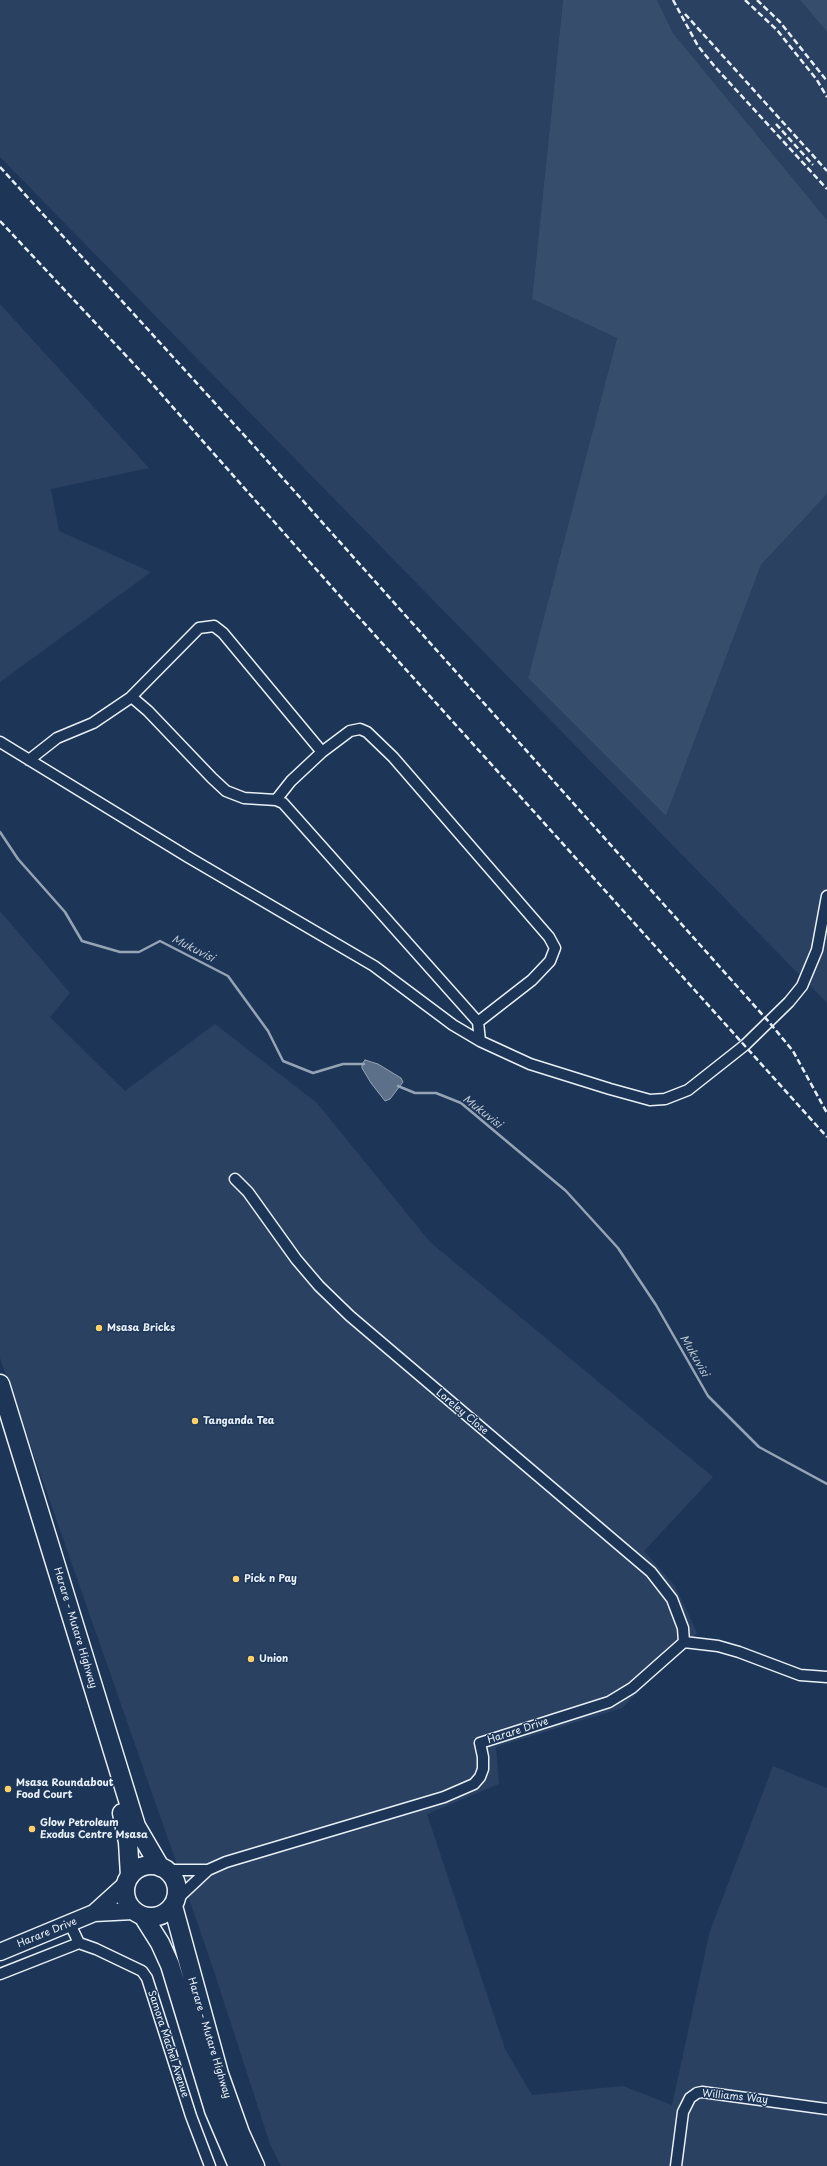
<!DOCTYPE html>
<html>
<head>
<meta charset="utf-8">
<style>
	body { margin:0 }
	canvas { display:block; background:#1d3557 }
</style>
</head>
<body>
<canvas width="827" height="2166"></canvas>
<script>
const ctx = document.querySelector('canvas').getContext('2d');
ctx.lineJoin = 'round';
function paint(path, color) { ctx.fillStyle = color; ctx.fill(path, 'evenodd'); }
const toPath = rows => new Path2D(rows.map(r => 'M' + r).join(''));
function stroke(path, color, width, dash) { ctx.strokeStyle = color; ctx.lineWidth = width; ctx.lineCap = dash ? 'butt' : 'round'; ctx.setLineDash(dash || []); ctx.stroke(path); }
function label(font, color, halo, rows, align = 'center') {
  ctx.font = font + ' "Playpen Sans",sans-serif'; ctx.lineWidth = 3; ctx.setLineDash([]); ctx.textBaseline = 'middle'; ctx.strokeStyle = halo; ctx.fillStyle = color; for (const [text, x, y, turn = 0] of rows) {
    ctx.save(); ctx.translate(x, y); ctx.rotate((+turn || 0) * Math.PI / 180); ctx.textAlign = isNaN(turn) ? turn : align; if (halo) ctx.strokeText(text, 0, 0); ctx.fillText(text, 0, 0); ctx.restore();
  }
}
const built = toPath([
	[0,0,563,0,532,299,617,338,528,678,666,816,761,565,827,494,827,1003,0,157],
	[657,0,800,0,827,32,827,220,673,33],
	[0,304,149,468,51,489,59,531,151,572,0,682],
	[0,911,70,993,50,1017,125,1091,215,1024,317,1103,430,1242,713,1477,644,1551,675,1586,697,1633,622,1708,496,1747,499,1784,427,1814,505,2049,532,2095,623,2086,672,2105,710,1931,773,1766,827,1788,827,2166,281,2166,270,2144,210,1959,0,1358]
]);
const green = toPath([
	[563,0,657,0,673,33,827,220,827,494,761,565,666,816,528,678,617,338,532,299],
	[800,0,827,0,827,32]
]);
const water = toPath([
	[365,1060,378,1064,401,1078,403,1082,390,1099,385,1101,371,1083,362,1068,362,1064,365,1060]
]);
const stream = toPath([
	[0,832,18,859,65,912,82,941,120,952,139,952,160,941,228,976,268,1031,283,1061,313,1073,343,1064,364,1064],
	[398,1086,415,1093,436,1093,461,1103,566,1191,618,1248,656,1305,708,1396,759,1447,827,1484]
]);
const street = toPath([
	[130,698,199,628,214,626,223,633,322,752],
	[0,742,188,857,374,966,453,1025,480,1041,530,1064,610,1089,650,1100,665,1099,688,1090,745,1045,789,1002,802,986,817,950,827,896],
	[29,760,57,738,93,723,130,698,134,699,148,711,212,778,226,791,244,798,276,800,283,803,478,1022,480,1041],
	[276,800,291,781,322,752,350,731,360,729,367,732,393,757,549,937,555,948,550,961,532,980,478,1022],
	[235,1179,248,1192,296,1259,319,1286,350,1316,651,1572,672,1599,683,1628,684,1642],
	[165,1870,208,1870,226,1862,444,1797,474,1784,480,1777,483,1769,483,1757,480,1743,609,1702,632,1688,684,1642,718,1646,739,1652,800,1675,827,1677],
	[175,1901,208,1870],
	[70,1924,79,1943],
	[0,1974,79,1943,96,1949,142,1971,147,1978,191,2116,210,2166],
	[676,2166,683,2112,690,2098,697,2093,702,2092,827,2109]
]);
const primary = toPath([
	[94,1913,133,1911],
	[0,1952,94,1913,126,1884]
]);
const highway = toPath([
	[0,1384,136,1826,160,1867],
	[122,1813,128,1842,130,1876],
	'125 1891a26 26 0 1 1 52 0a26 26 0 1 1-52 0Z',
	[173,1906,219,2074,240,2133,255,2166],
	[143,1916,160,1943,170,1965,214,2110,238,2166]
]);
const rail = toPath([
	[673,0,698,46,716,68,827,189],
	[745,0,777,30,817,80,827,97],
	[757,0,780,22,827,81],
	[685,14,827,171],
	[776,124,813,165],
	[0,167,254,446,769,1022,793,1051,827,1113],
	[0,221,147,378,346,603,827,1137]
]);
const markers = [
	[99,1328,4,"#ffd166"],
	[195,1421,4,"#ffd166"],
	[236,1579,4,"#ffd166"],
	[251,1659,4,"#ffd166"],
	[8,1789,4,"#ffd166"],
	[32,1829,4,"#ffd166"]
];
const poiNames = [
	["Msasa Bricks",107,1328],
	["Tanganda Tea",203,1421],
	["Pick n Pay",244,1579],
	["Union",259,1659],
	["Msasa Roundabout",16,1783],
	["Food Court",16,1795],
	["Glow Petroleum",40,1823],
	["Exodus Centre Msasa",40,1835]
];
const streetNames = [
	["Loreley Close",462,1412,40],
	["Harare - Mutare Highway",75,1628,73],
	["Harare Drive",518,1731,-18],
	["Harare Drive",47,1933,-22],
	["Harare - Mutare Highway",209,2038,73],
	["Samora Machel Avenue",168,2044,72],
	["Williams Way",735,2097,6]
];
const waterNames = [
	["Mukuvisi",193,949,27],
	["Mukuvisi",482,1112,38],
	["Mukuvisi",694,1356,60]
];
paint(built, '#2a4162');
paint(green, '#374d6c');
paint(water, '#5d7089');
stroke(water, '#95a4b5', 1);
stroke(stream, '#95a4b5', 2.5);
stroke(street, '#e8f1f8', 13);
stroke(primary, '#e8f1f8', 19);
stroke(highway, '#e8f1f8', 21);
stroke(street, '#1d3557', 10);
stroke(primary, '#1d3557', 16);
stroke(highway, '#1d3557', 18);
stroke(rail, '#e8f1f8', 2.5, [6, 3]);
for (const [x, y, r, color] of markers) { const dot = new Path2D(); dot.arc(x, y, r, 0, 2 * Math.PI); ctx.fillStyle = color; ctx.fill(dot); stroke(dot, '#1d3557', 1.5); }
label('bold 10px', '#e8f1f8', '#1d3557', poiNames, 'left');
label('10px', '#e8f1f8', '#1d3557', streetNames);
label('italic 11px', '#b7c4d1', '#1d3557', waterNames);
</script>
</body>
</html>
